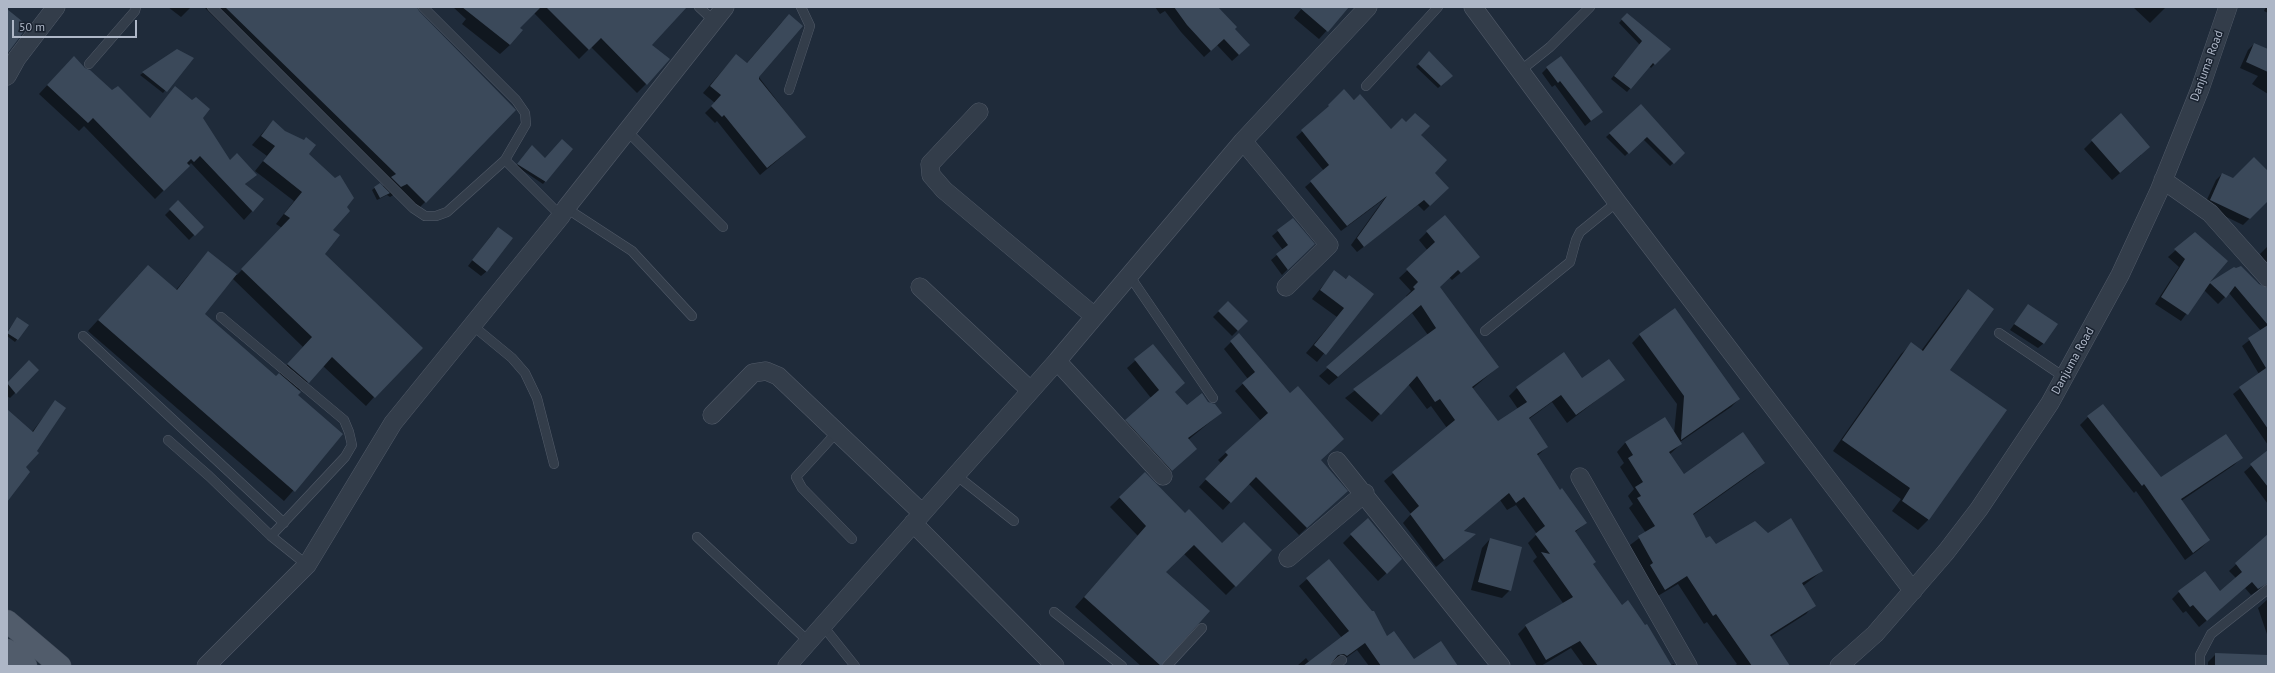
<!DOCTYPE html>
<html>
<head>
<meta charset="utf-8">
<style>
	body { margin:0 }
	#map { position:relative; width:2275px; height:673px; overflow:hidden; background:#1f2b3a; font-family:"PT Sans",sans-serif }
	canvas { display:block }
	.frame { position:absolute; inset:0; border:8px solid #aeb7c7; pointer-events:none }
	.scale { position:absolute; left:12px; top:20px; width:125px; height:18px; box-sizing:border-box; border:2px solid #aeb7c7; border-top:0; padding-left:5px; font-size:12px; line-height:14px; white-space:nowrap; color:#aeb7c7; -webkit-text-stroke:3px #19222f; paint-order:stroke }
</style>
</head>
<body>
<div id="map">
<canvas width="2275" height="673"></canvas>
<div class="frame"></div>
<div class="scale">50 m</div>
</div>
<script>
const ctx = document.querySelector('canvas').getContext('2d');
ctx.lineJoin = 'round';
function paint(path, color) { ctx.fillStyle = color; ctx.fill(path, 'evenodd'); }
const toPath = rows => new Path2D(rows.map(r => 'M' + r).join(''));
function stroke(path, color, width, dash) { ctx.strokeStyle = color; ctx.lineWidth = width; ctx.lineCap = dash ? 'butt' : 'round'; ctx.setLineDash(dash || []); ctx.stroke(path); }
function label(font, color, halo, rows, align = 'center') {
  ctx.font = font + ' "PT Sans",sans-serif'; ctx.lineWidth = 3; ctx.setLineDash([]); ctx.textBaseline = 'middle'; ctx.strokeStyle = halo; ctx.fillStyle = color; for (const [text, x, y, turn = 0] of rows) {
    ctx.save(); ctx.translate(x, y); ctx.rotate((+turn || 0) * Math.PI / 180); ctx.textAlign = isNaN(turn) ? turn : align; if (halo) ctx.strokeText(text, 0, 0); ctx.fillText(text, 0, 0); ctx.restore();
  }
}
const shadow = toPath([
	[168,7,191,7,181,17],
	[204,7,416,7,418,12,425,202,414,213,395,194,390,197,387,195,377,200,372,190,380,184,382,187,385,184],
	[453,7,685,7,650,45,646,84,637,93,591,47,579,59,534,13,519,28,510,45,500,54,462,24,466,19],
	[1155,7,1217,7,1233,29,1242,52,1232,61,1217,45,1204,57,1181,32,1165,11,1160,14],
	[1303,7,1348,7,1319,39,1294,18],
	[2133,7,2166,7,2150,23],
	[2266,7,2268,7,2268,13,2264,11],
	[1627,14,1669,49,1651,68,1649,66,1627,92,1611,79,1640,45,1619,23],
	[782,22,758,76,805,137,760,175,717,121,715,123,705,113,715,103,703,93,736,55,746,64],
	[2254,44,2268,51,2268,94,2252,84,2258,76,2240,68,2248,50],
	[177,50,192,58,163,93,140,75],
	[1429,53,1452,76,1438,88,1416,67],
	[66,65,84,69,149,119,175,88,202,118,229,161,255,175,245,184,263,199,244,220,191,163,155,199,84,126,79,131,39,94],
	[1547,68,1602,112,1585,126,1555,85,1552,87,1542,73],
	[1344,91,1391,131,1420,135,1434,173,1448,188,1424,211,1418,205,1357,252,1351,245,1384,199,1341,231,1305,187,1324,171,1296,137,1324,112],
	[1641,106,1684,153,1670,166,1643,139,1625,156,1606,137],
	[273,121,308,154,345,207,332,230,324,254,374,397,366,406,323,366,299,391,297,395,342,435,284,501,88,331,138,276,176,290,208,252,237,275,282,228,276,224,294,201,255,171,267,156,252,145],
	[233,279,303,347,276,377,203,314],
	[2092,141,2141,155,2112,180,2084,149],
	[530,149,545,159,572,149,543,184,516,166],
	[2268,173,2268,200,2243,225,2204,206,2216,180,2222,174,2233,179],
	[178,202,202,227,189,240,165,215],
	[1278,231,1313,244,1282,275,1271,260,1283,250,1272,236],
	[1427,232,1470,265,1452,280,1449,277,1439,287,1498,367,1472,389,1498,423,1518,409,1509,396,1517,388,1582,380,1623,380,1567,423,1552,402,1529,419,1547,447,1537,456,1560,491,1586,523,1574,533,1592,564,1622,606,1671,665,1674,664,1675,666,1584,666,1571,648,1541,666,1537,666,1518,634,1526,626,1563,603,1533,561,1537,557,1528,543,1537,534,1516,505,1507,510,1500,500,1463,532,1474,535,1436,567,1403,523,1411,514,1384,481,1447,428,1431,406,1427,409,1408,384,1372,422,1345,398,1428,335,1412,313,1329,385,1319,376,1407,298,1406,296,1411,291,1399,278,1428,251,1419,240],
	[493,233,487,271,481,276,468,266],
	[2195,233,2206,286,2234,268,2268,290,2268,445,2233,394,2259,374,2242,346,2261,331,2229,293,2218,304,2204,290,2181,321,2155,304,2179,267,2168,257],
	[2268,246,2268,264,2267,264,2260,254],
	[1334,272,1373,294,1317,362,1306,353,1337,317,1312,299],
	[1968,291,1948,370,2005,411,1928,520,1918,530,1892,511,1901,499,1833,451,1901,354,1911,344,1921,351,1958,301],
	[1228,302,1247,321,1232,336,1213,317],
	[2028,305,2044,343,2038,348,2010,330],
	[17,318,28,325,15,342,7,336,7,332],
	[1239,334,1320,460,1339,498,1299,535,1248,483,1223,510,1199,487,1221,463,1218,460,1261,421,1235,391,1248,379,1224,349],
	[1640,335,1739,399,1731,407,1680,442,1681,444,1670,454,1684,476,1763,462,1755,471,1693,515,1706,540,1715,546,1767,534,1822,571,1803,586,1814,605,1806,614,1770,637,1786,666,1734,666,1737,664,1707,622,1704,624,1678,584,1656,597,1642,575,1645,572,1630,545,1646,533,1629,508,1633,504,1628,496,1634,489,1620,467,1624,463,1617,452,1625,443,1665,418,1674,433,1677,404,1632,343],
	[1153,345,1174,392,1187,407,1208,403,1221,413,1188,440,1196,449,1163,478,1118,428,1151,398,1127,368],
	[29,362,38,370,10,398,7,396,7,384],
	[55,402,7,501,7,412,32,432],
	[2088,417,2161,478,2241,458,2234,465,2181,501,2209,540,2201,548,2185,560,2136,491,2134,493,2080,425],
	[2268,451,2268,504,2244,472],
	[1145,473,1185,515,1222,545,1271,550,1226,595,1184,554,1165,572,1209,611,1160,666,1141,666,1075,607,1138,536,1110,507],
	[1351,535,1393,567,1378,581,1343,543],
	[2268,535,2268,580,2257,591,2251,595,2245,588,2199,627,2186,611,2183,613,2172,599,2179,592,2220,592,2236,578,2229,571],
	[1490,539,1510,590,1502,598,1471,590,1482,548],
	[1329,560,1386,638,1414,661,1457,666,1369,666,1357,650,1339,663,1336,661,1330,662,1329,666,1297,666,1306,658,1309,662,1342,638,1299,586],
	[2268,599,2268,637,2258,608],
	[2216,654,2268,656,2268,666,2208,666,2208,662]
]);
const building = toPath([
	[225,7,417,7,419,11,516,110,426,203,407,184,401,187,391,177,396,174],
	[462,7,541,7,520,28,523,30,510,45],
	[546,7,687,7,652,45,670,59,647,85,601,38,589,50],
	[1174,7,1218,7,1237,27,1235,29,1250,45,1239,55,1224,39,1211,51,1187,25],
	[1299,7,1349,7,1328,32],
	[7,9,28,26,7,54],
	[1627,13,1671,49,1655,65,1653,63,1631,89,1614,76,1642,41,1621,19],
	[789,14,803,26,759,77,759,79,806,137,767,168,724,115,722,117,711,106,721,95,710,86,736,54,747,63],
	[2254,43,2268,49,2268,72,2246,62],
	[177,49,194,58,167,92,142,72],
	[1429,51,1453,76,1441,86,1418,64],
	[74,56,85,68,90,70,112,90,118,86,150,118,175,86,192,100,196,97,210,109,203,118,230,160,237,153,257,175,245,184,264,199,253,212,200,156,194,162,191,159,187,163,190,166,164,191,93,118,88,123,47,85],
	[1561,56,1603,112,1591,121,1560,81,1558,83,1546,67],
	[1344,89,1354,100,1360,94,1391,129,1402,118,1406,122,1415,113,1430,126,1421,135,1447,160,1435,173,1449,188,1430,206,1424,200,1364,247,1357,238,1387,196,1347,226,1310,181,1329,165,1301,130,1329,106,1328,105],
	[1641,104,1685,153,1674,164,1647,137,1629,154,1609,133],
	[2121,113,2150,147,2120,173,2091,140],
	[273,120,285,131,304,140,306,137,316,145,309,154,335,178,340,175,354,198,347,207,350,211,333,230,340,235,325,254,423,348,375,398,332,357,309,383,287,364,312,337,241,269,290,218,284,214,302,192,263,161,275,146,261,136],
	[562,139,573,149,546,182,517,164,532,145,545,158],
	[2254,157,2268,171,2268,201,2250,219,2210,200,2222,173,2233,178],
	[380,183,390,193,380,198,374,187],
	[178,200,204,227,195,236,169,209],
	[1445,215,1480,257,1461,273,1458,270,1440,287,1499,367,1472,387,1498,421,1527,402,1516,387,1564,352,1582,378,1609,359,1625,380,1576,415,1561,395,1529,418,1548,447,1537,454,1560,490,1562,488,1587,523,1575,531,1596,562,1593,564,1622,605,1628,600,1645,625,1647,624,1672,666,1598,666,1580,641,1546,660,1525,625,1573,597,1541,552,1550,554,1535,534,1545,526,1524,497,1516,503,1509,493,1464,531,1476,534,1444,560,1410,514,1419,506,1392,472,1455,420,1440,399,1435,402,1417,376,1381,415,1353,389,1436,328,1421,305,1338,377,1326,367,1415,289,1413,287,1418,282,1406,269,1435,242,1426,231],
	[1293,218,1315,244,1288,270,1276,254,1288,245,1277,230],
	[498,227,513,238,487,272,472,260],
	[2195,232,2228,261,2210,282,2234,267,2236,268,2241,266,2259,284,2268,288,2268,429,2239,387,2266,368,2248,338,2268,325,2235,286,2226,298,2210,283,2188,315,2161,297,2185,259,2174,249],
	[208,251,237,274,205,314,276,376,279,373,301,392,298,395,343,434,295,492,98,320,148,265,177,290],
	[1334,270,1346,279,1349,275,1374,294,1326,355,1314,345,1344,308,1320,290],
	[1968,289,1994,309,1950,370,2007,410,1929,520,1902,501,1910,488,1842,440,1911,342,1923,351],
	[1228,301,1248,321,1238,331,1218,311],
	[2028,304,2058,324,2044,344,2014,324],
	[1675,308,1740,399,1681,440,1684,396,1639,334],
	[17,317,29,325,18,340,7,333],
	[1239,333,1290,393,1298,386,1344,439,1321,460,1348,491,1307,528,1256,477,1231,503,1205,479,1228,455,1225,452,1268,413,1242,383,1255,372,1230,341],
	[1153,344,1185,383,1175,392,1187,405,1202,393,1208,402,1215,404,1222,413,1188,438,1197,449,1172,471,1125,420,1159,390,1134,359],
	[29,360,39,370,16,394,7,383],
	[55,400,66,408,37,451,39,453,26,467,30,472,7,502,7,409,33,432],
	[2103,404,2161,477,2226,434,2243,458,2181,499,2210,540,2193,553,2144,484,2142,486,2087,416],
	[1665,417,1682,444,1669,452,1684,474,1743,432,1765,463,1693,514,1706,538,1710,536,1716,544,1755,521,1768,533,1791,518,1823,571,1802,583,1816,606,1770,635,1790,666,1752,666,1716,614,1713,616,1687,576,1665,590,1650,565,1653,563,1638,536,1655,526,1637,498,1641,496,1635,487,1643,482,1628,458,1633,455,1625,442],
	[2268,450,2268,487,2250,464],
	[1145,472,1185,513,1189,509,1222,543,1244,522,1272,550,1236,587,1194,545,1166,572,1210,611,1161,666,1084,597,1146,526,1119,497],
	[1368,518,1402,559,1387,574,1350,534],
	[2268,534,2268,583,2258,589,2252,582,2207,621,2193,605,2190,607,2178,591,2205,571,2220,591,2242,572,2235,563],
	[1490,538,1522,547,1511,591,1478,582],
	[1329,559,1372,611,1374,611,1387,636,1394,631,1414,659,1441,641,1458,666,1381,666,1365,643,1347,656,1344,654,1338,655,1329,666,1303,666,1349,631,1306,578],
	[2215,653,2268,655,2268,666,2215,666]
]);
const lane = toPath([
	[212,7,413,208,425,216,436,216,447,212,505,160,526,124,525,113,516,100,423,7],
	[699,7,714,21],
	[89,64,135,11,136,7],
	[1520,71,1550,47,1590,7],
	[1366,86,1438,7],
	[789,90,810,26,801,7],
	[627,131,723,227],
	[505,160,561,216],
	[566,208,632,251,692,316],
	[1129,275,1213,398],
	[221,317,344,420,349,432,352,445,345,457,271,536,307,565],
	[472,325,512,358,525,373,537,398,554,464],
	[1485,331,1570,262,1576,240,1580,232,1617,202],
	[1999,333,2064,377],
	[83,336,284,523],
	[837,432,796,477,802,488,852,539],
	[168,440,209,476,271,536],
	[956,475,1014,521],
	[697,537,809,642],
	[1054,612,1122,666],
	[823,626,855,666],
	[1167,666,1202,628],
	[1335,666,1342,660],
	[2200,666,2200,655,2211,634,2268,589]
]);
const street = toPath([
	[1473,7,1617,202,1913,591],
	[7,76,17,58,56,7],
	[979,112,930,164,931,175,944,190,1094,316],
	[1243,141,1329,245,1286,287],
	[2163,180,2210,213,2268,278],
	[920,287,1030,390],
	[1057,361,1163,476],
	[712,415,753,373,766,371,778,376,922,513],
	[1337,461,1501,666],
	[1580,477,1688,666],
	[913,523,1055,666],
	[1288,558,1365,493],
	[206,666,307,565,393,423,561,216,566,208,725,7],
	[787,666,1057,361,1243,141,1368,7],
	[1839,666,1875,634,1946,552,1979,509,2050,403,2120,275,2159,191,2200,89,2228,7]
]);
const primary = toPath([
	[7,621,60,666],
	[7,650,26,666]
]);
const streetNames = [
	["Danjuma Road",2207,66,-70],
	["Danjuma Road",2073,361,-61]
];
paint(shadow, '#0007');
paint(building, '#3b495a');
stroke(lane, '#515a68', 10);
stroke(street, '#515a68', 19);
stroke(primary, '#3c4654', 23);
stroke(lane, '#333d4a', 9);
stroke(street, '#333d4a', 18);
stroke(primary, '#515c6b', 22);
label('12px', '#aeb7c7', '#19222f', streetNames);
</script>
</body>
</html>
